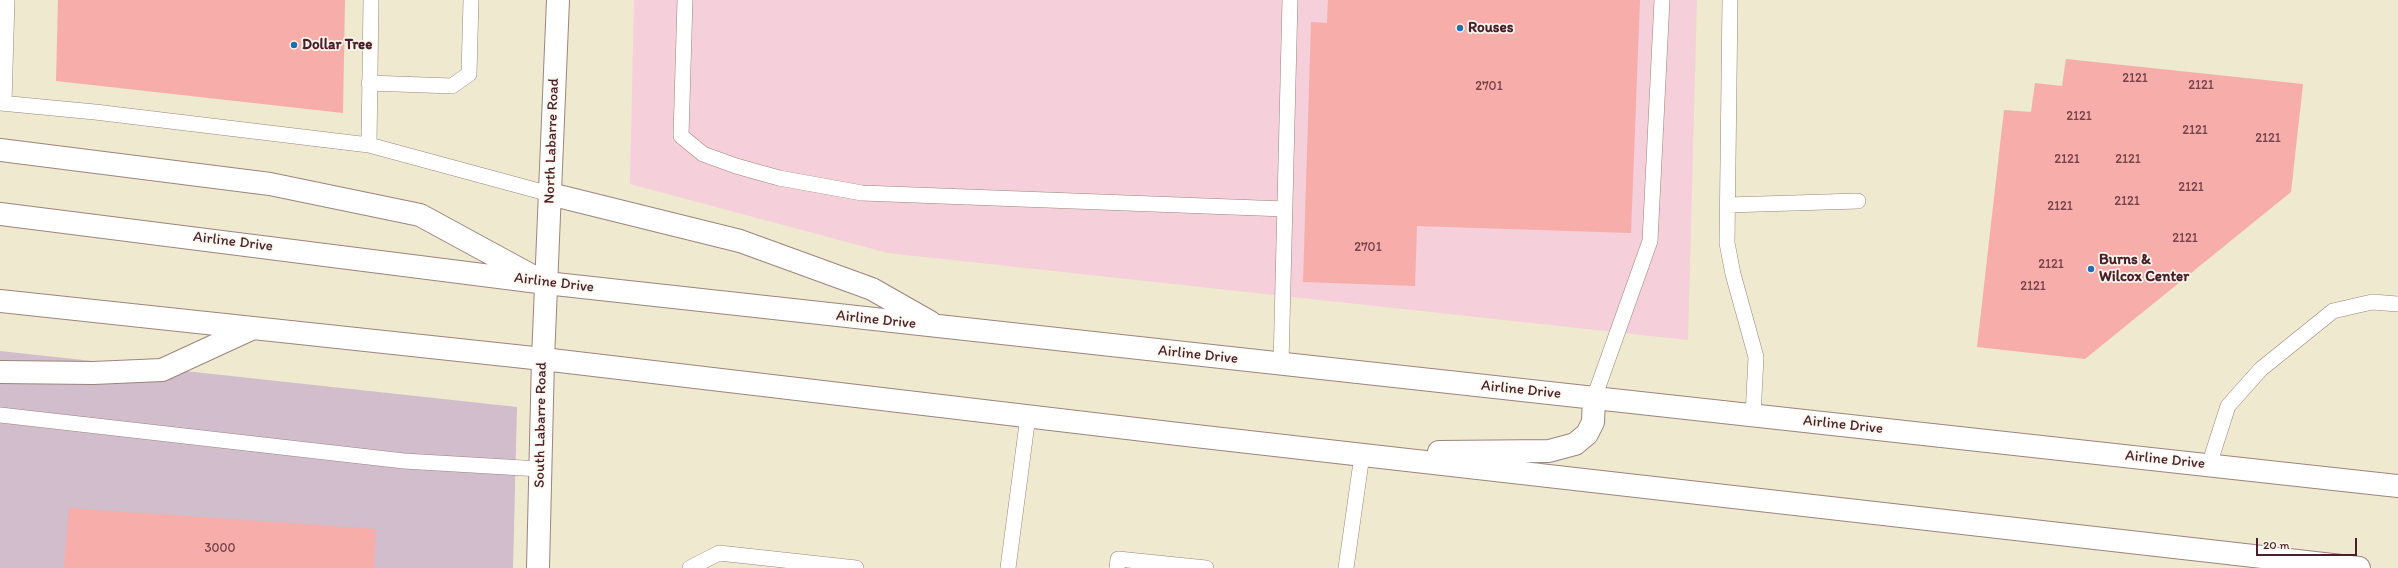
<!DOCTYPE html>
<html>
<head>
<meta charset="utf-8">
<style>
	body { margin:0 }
	#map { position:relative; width:2398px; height:568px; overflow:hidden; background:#efe9cf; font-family:Itim,sans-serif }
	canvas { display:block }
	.scale { position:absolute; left:2256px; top:538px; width:101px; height:18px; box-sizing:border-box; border:2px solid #4a1f2b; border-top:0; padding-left:5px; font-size:12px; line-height:14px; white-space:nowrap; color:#4a1f2b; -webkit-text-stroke:3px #fbf7ec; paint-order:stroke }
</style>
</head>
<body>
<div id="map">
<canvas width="2398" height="568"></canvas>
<div class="scale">20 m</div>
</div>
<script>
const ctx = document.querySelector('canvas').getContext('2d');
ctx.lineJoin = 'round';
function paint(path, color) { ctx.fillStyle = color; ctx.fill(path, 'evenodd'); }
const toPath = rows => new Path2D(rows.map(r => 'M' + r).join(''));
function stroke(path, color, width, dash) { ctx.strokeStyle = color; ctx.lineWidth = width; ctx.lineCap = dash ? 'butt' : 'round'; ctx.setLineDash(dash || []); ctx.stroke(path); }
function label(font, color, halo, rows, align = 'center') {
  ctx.font = font + ' Itim,sans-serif'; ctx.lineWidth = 3.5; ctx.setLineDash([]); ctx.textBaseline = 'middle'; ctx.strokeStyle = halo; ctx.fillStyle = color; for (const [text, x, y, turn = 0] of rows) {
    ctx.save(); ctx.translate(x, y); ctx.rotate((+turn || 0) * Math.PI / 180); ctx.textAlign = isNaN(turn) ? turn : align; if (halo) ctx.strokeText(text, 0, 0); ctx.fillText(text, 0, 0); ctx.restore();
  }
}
const built = toPath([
	[634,0,1697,0,1688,340,888,253,630,184]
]);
const industrial = toPath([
	[0,351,517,407,513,568,0,568]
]);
const building = toPath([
	[58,0,345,0,343,113,56,81],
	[1328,0,1640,0,1631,233,1417,226,1415,286,1303,282,1311,22,1327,23],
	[2066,59,2303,84,2291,192,2085,359,1977,347,2004,110,2031,112,2035,83,2062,86],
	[69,508,376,529,374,568,64,568]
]);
const lane = toPath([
	[685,0,681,136,703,154,736,166,779,178,862,193,1285,209],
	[1730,0,1727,243,1733,274,1756,357,1753,416],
	[369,83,452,86,469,74,471,0],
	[0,103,95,112,369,145,550,194],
	[4,103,7,0],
	[369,145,371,0],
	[1728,205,1858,201],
	[1281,364,1290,0],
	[1594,398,1650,241,1662,0],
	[0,415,404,461,540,469],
	[2209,465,2228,406,2261,369,2333,311,2372,302,2398,304],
	[690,568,719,553,856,568],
	[1008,568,1028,416],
	[1117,568,1118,559,1206,568],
	[1346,568,1362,455]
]);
const secondary = toPath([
	[538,568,543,359,558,0]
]);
const highway = toPath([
	[0,150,270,184,420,215,534,277],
	[550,194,740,241,872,289,930,322],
	[0,214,546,283,2398,486],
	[0,301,543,359,1178,434,2359,568],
	[0,372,93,373,162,370,251,329],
	[1439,452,1549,451,1575,444,1587,434,1593,422,1594,398]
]);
const markers = [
	[1460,28,4,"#1f6fb2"],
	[294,45,4,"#1f6fb2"],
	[2091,269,4,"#1f6fb2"]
];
const numberNames = [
	["2121",2135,79],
	["2121",2201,86],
	["2701",1489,87],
	["2121",2079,117],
	["2121",2195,131],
	["2121",2268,139],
	["2121",2067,160],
	["2121",2128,160],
	["2121",2191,188],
	["2121",2127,202],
	["2121",2060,207],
	["2121",2185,239],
	["2701",1368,248],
	["2121",2051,265],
	["2121",2033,287],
	["3000",220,549]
];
const poiNames = [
	["Rouses",1468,28],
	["Dollar Tree",302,45],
	["Burns &",2099,260],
	["Wilcox Center",2099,277]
];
const streetNames = [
	["North Labarre Road",552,141,-88],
	["Airline Drive",233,242,7],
	["Airline Drive",554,283,7],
	["Airline Drive",876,320,6],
	["Airline Drive",1198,355,6],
	["Airline Drive",1521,390,6],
	["South Labarre Road",541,425,-89],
	["Airline Drive",1843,425,6],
	["Airline Drive",2165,460,6]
];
paint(built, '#f5cfda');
paint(industrial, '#d1bdcb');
paint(building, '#f7ada9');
stroke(lane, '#9c847d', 16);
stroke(secondary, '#9c847d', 24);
stroke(highway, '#9c847d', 24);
stroke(lane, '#fff', 15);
stroke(secondary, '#fff', 22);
stroke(highway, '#fff', 22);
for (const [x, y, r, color] of markers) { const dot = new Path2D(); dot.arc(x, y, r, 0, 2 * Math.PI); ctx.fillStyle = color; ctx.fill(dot); stroke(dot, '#fbf7ec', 1.5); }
label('13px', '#75424a', null, numberNames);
label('bold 15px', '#4a1f2b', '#fbf7ec', poiNames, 'left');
label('15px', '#4a1f2b', '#fbf7ec', streetNames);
</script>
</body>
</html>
